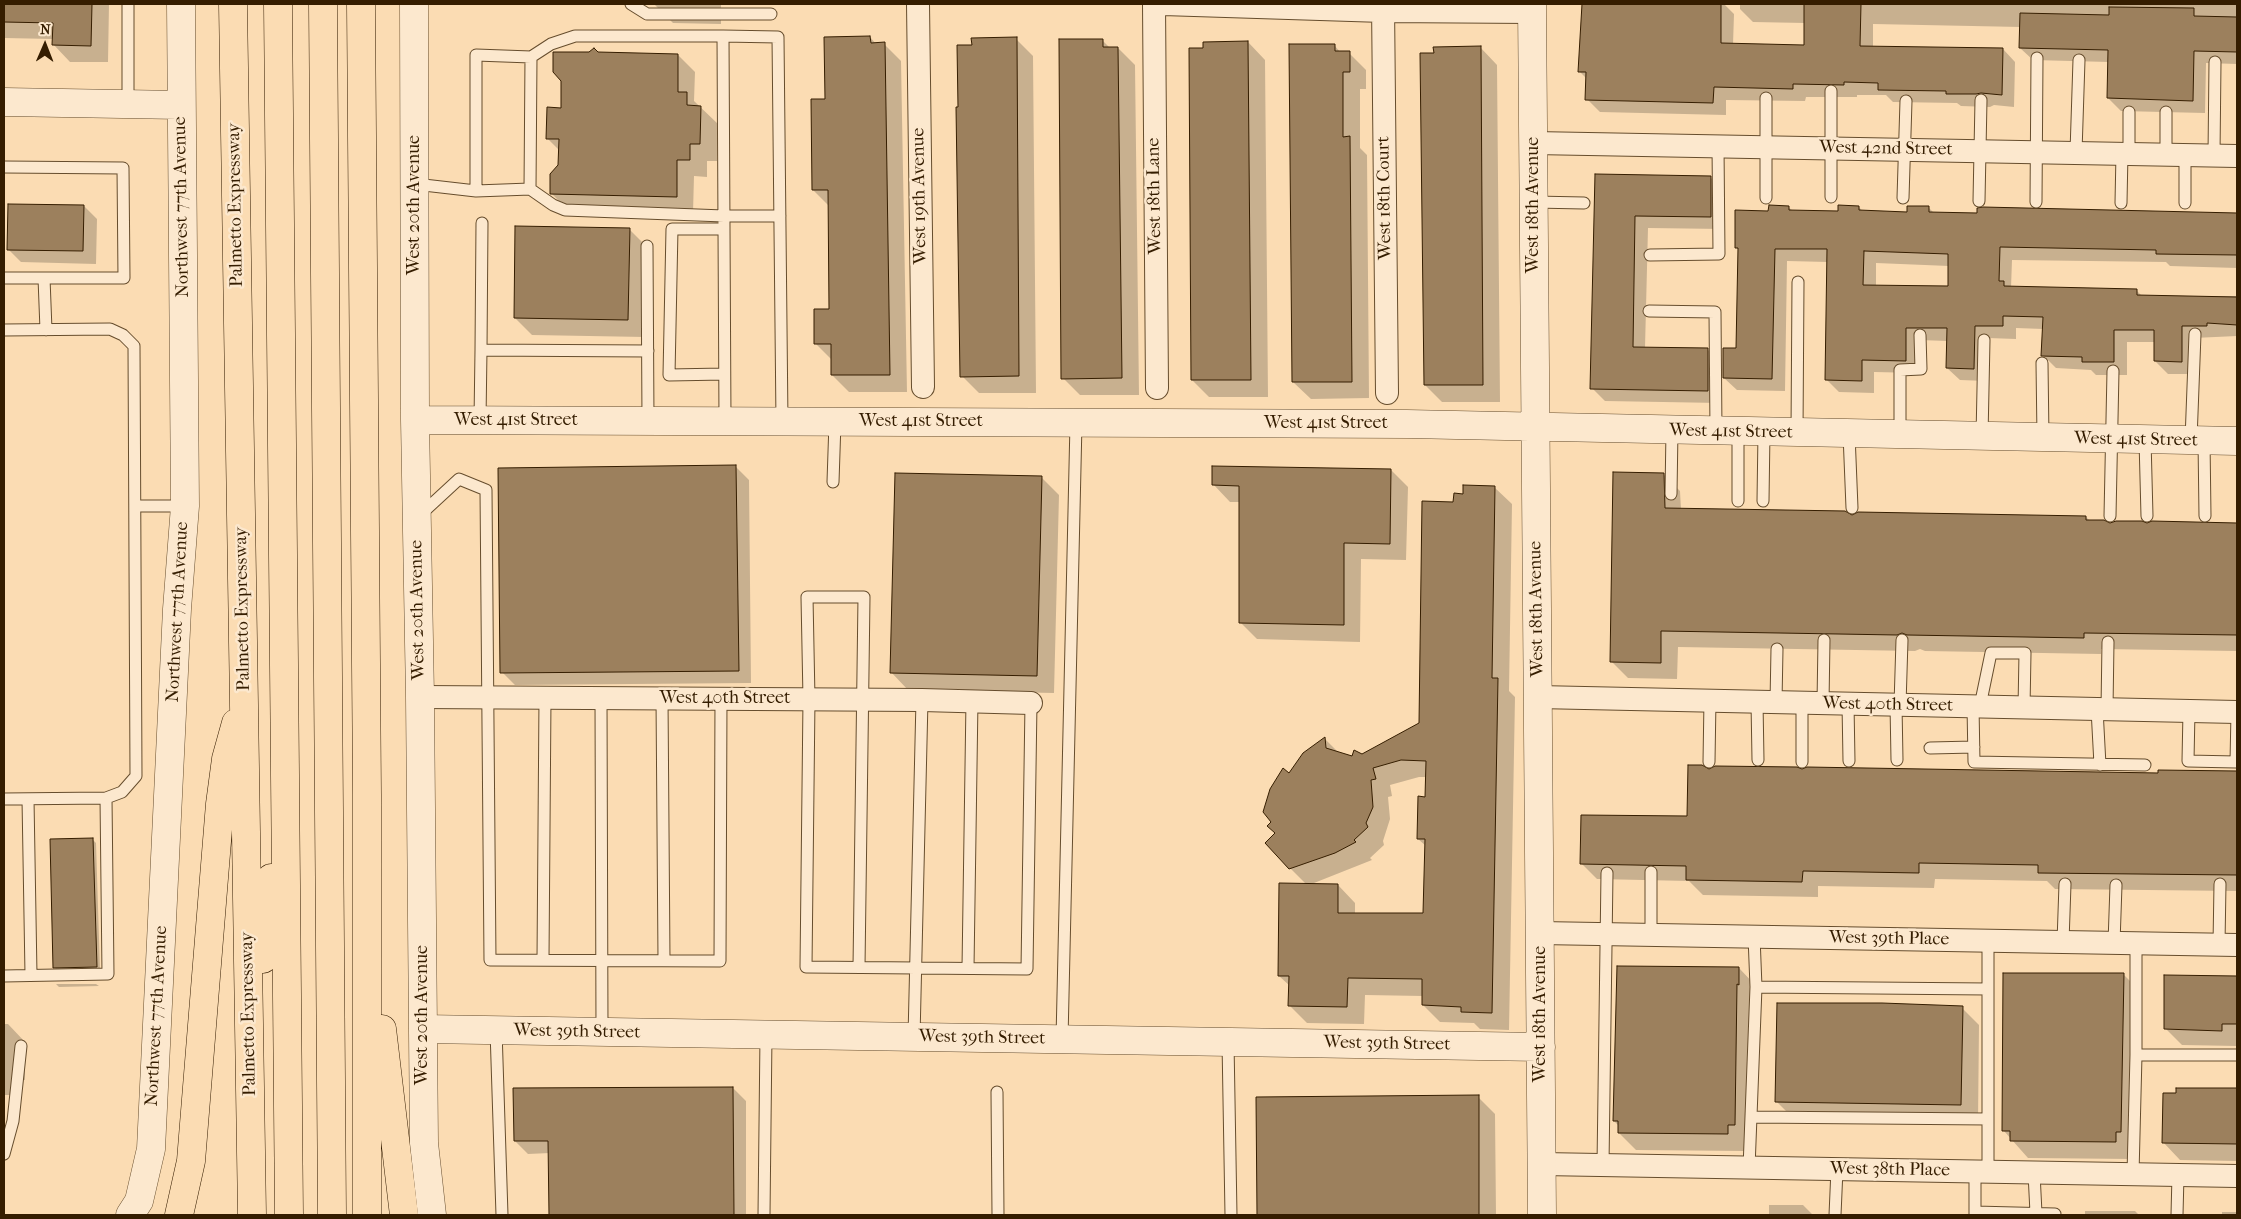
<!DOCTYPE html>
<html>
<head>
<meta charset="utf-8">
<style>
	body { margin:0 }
	#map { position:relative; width:2241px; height:1219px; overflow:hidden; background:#fbdcb3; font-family:"IM FELL French Canon",serif }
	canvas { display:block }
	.frame { position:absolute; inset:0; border:5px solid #351d00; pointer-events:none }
	.north { position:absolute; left:20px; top:20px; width:50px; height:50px; -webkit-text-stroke:4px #fce8ce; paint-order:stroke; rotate:1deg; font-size:14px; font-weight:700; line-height:20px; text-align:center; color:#351d00 }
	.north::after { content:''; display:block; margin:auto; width:18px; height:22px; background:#351d00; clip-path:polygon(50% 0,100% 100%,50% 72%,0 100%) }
</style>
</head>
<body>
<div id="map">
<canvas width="2241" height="1219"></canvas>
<div class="frame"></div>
<div class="north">N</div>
</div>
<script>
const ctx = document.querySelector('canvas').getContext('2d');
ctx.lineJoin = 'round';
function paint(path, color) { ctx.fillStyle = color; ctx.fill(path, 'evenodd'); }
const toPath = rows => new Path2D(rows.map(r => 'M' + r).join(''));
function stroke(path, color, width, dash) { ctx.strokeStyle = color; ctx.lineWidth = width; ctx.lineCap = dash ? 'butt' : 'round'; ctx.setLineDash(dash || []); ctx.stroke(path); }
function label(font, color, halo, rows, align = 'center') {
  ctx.font = font + ' "IM FELL French Canon",serif'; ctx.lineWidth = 5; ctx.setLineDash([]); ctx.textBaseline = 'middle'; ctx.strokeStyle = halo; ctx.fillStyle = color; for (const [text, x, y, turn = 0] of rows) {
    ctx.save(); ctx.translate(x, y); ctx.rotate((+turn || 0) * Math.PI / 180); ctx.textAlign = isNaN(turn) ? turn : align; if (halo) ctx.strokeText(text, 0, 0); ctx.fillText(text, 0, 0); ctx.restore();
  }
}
const shadow = toPath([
	[4,4,109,4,108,62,70,62,53,44,53,39,4,38],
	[654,4,721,4,721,24,673,23],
	[1583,4,1724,4,1734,14,1733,45,1805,46,1805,23,1753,22,1740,9,1740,4,2237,4,2237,64,2206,63,2205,113,2121,111,2108,98,2109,62,2033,60,2020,48,2021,27,1873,24,1873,47,2003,49,2015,62,2014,107,1994,105,1990,107,1961,106,1957,103,1893,102,1886,95,1857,95,1857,97,1806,97,1805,101,1726,100,1726,115,1600,112,1587,99,1587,79,1579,71],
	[870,37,876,44,884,44,901,61,907,392,849,392,832,375,832,360,815,343,830,310,829,206,813,190,826,100],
	[1016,39,1033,56,1036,393,979,393,962,376,959,108,973,46],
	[1102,40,1110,48,1118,48,1135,65,1139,395,1080,395,1063,378],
	[1248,42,1265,60,1268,397,1209,397,1192,380],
	[1334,45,1341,53,1349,53,1366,70,1366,89,1360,89,1360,148,1367,155,1369,398,1311,399,1293,382],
	[1480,47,1497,65,1500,402,1442,402,1425,385,1435,54],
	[598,53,678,55,695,72,694,101,718,124,717,161,707,161,707,177,694,176,693,213,569,211,552,194,560,166,560,151,547,138,562,109],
	[1597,175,1710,177,1723,190,1723,229,1648,228,1645,348,1707,349,1720,362,1720,403,1605,401,1592,388],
	[84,206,97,219,96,264,21,262,8,249],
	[1788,207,1793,211,1839,212,1859,207,1863,212,1908,213,1928,207,1934,213,1978,214,1983,208,2237,214,2237,268,2170,266,2166,262,2012,260,2011,288,2136,290,2143,297,2237,296,2237,336,2194,338,2194,374,2168,374,2155,361,2155,342,2127,342,2127,375,2096,375,2091,370,2056,368,2043,355,2043,329,2016,328,2016,339,1988,338,1987,381,1960,380,1947,368,1948,341,1919,340,1918,373,1874,372,1874,393,1839,392,1826,379,1828,262,1787,261,1785,391,1737,390,1724,378,1738,350,1740,251,1736,247,1770,212],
	[1876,263,1949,266,1949,287,1876,286],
	[630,230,647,247,645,337,532,335,515,318],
	[736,467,749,480,751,683,515,685,502,672],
	[1391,470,1408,487,1406,560,1361,559,1360,642,1257,639,1240,622,1241,502,1230,502,1213,484],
	[1663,474,1680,491,1681,510,1852,517,2086,517,2090,521,2110,525,2237,524,2237,651,2101,649,2101,654,1925,651,1920,649,1915,651,1678,647,1677,679,1628,678,1611,661],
	[1041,477,1059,495,1054,693,908,690,891,672],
	[1494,487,1512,504,1509,691,1515,697,1509,1030,1480,1029,1474,1023,1440,1022,1423,1005,1423,996,1365,995,1364,1024,1307,1023,1289,1005,1290,986,1279,976,1307,885,1290,868,1273,822,1290,775,1325,739,1339,753,1353,758,1362,756,1420,724,1454,503,1464,495],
	[1419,777,1426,777,1426,798,1418,839,1426,846,1425,915,1355,914,1355,903,1338,885,1309,885,1372,860,1370,858,1384,845,1383,841,1390,819,1388,797,1392,796,1390,785],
	[1709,771,2160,775,2160,771,2237,772,2237,891,2055,889,2047,881,1935,879,1934,888,1818,886,1818,897,1703,895,1689,881,1597,879,1581,863,1689,818],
	[92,839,96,843,100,970,58,971,54,967],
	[1739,968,1756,986,1751,1142,1744,1141,1745,1151,1636,1150,1619,1133,1619,1126,1614,1121],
	[2124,975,2141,992,2132,1159,2028,1158,2004,1131],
	[2166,977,2237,978,2237,1046,2182,1045,2165,1028],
	[56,984,96,984,99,986,59,987],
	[1962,1008,1979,1025,1978,1122,1794,1119,1777,1102],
	[4,1024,8,1024,25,1042,25,1080,16,1079,16,1095,4,1095],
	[733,1088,746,1101,746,1215,550,1215,550,1153,528,1154,515,1141],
	[2177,1089,2237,1091,2237,1161,2180,1160,2163,1142],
	[1478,1097,1495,1114,1496,1215,1258,1215,1257,1098],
	[1769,1205,1803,1205,1813,1215,1769,1215],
	[2085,1211,2135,1211,2139,1215,2085,1215],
	[2222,1212,2237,1212,2237,1215,2222,1215]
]);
const building = toPath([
	[4,4,92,4,91,46,52,45,53,23,4,22,4,4],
	[1582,4,1721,4,1721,43,1804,45,1804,4,1861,4,1860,46,2003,48,2002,95,1981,93,1976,94,1946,94,1946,91,1878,90,1878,83,1844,82,1844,85,1793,84,1793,89,1714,87,1713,103,1585,100,1586,72,1578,72,1582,4],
	[2109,7,2194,8,2194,16,2237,17,2237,52,2194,51,2193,101,2107,98,2108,50,2019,48,2020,13,2109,15,2109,7],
	[870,36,871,43,885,42,890,375,831,375,831,344,814,344,814,309,829,309,828,190,812,190,811,99,825,99,824,37,870,36],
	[1017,37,1019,376,960,377,956,107,958,107,957,45,972,45,971,38,1017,37],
	[1059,39,1103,39,1103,47,1118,47,1122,378,1061,379,1059,39],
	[1248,41,1251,380,1191,380,1189,48,1203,48,1203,42,1248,41],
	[1289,44,1335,44,1335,51,1350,51,1350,72,1343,72,1343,137,1350,136,1352,382,1292,382,1289,44],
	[1481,46,1483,385,1424,385,1420,53,1434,53,1433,47,1481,46],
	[594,48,598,52,678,54,678,92,687,92,687,105,701,106,700,144,690,144,690,160,677,160,677,197,550,194,550,174,558,165,559,139,546,139,547,107,561,108,561,81,553,72,553,52,589,52,594,48],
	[1595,174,1711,176,1711,217,1635,216,1633,347,1708,348,1708,391,1590,389,1595,174],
	[8,204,84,205,83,251,7,250,8,204],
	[1769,205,1789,206,1789,210,1838,211,1838,205,1859,206,1859,210,1907,212,1907,206,1929,206,1929,212,1977,213,1977,208,1983,207,2237,213,2237,255,2156,254,2156,250,2000,247,1999,281,2004,281,2004,286,2137,289,2137,295,2237,297,2237,325,2207,323,2207,326,2182,326,2182,362,2154,361,2154,330,2114,330,2114,362,2082,362,2082,357,2041,356,2043,317,2003,316,2003,326,1975,326,1974,369,1946,368,1947,328,1906,328,1906,361,1862,360,1862,381,1825,380,1827,249,1775,249,1772,379,1723,378,1723,348,1736,348,1738,248,1735,248,1735,210,1768,211,1769,205],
	[1864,251,1948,254,1948,286,1863,285,1864,251],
	[515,226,630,228,628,320,514,318,515,226],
	[736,465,739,671,500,673,498,468,736,465],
	[1212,466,1391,469,1390,544,1344,543,1344,625,1239,623,1239,486,1212,485,1212,466],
	[1613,472,1664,473,1665,508,1845,511,1852,515,1858,512,2086,516,2086,520,2104,520,2110,523,2116,521,2142,521,2147,523,2152,521,2237,523,2237,635,2084,633,2084,638,1907,635,1902,633,1897,635,1661,631,1661,663,1610,662,1613,472],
	[895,473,1042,476,1037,676,890,673,895,473],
	[1463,485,1495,486,1492,678,1498,678,1492,1013,1461,1012,1461,1007,1422,1005,1422,979,1348,978,1347,1007,1288,1006,1289,976,1278,976,1279,883,1338,884,1338,913,1423,913,1425,839,1417,839,1418,796,1425,797,1426,761,1401,760,1373,768,1376,779,1371,780,1373,807,1366,823,1368,827,1354,840,1356,842,1335,853,1289,869,1265,843,1275,833,1267,826,1271,822,1263,812,1270,789,1283,768,1289,773,1303,753,1325,737,1326,748,1352,756,1354,750,1362,754,1419,723,1422,501,1453,502,1454,493,1463,494,1463,485],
	[1688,765,1702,765,1709,769,1715,766,1797,767,1802,769,1807,767,2158,773,2158,770,2237,771,2237,875,2038,873,2038,865,1919,863,1919,873,1803,871,1802,882,1686,880,1686,866,1580,864,1581,815,1687,816,1688,765],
	[93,838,97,967,53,968,50,839,93,838],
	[1617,966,1739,967,1739,985,1737,984,1735,1125,1728,1125,1728,1134,1618,1133,1618,1121,1613,1121,1617,966],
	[2003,973,2124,973,2121,1132,2116,1132,2116,1142,2010,1141,2010,1131,2002,1131,2003,973],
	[2164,975,2237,976,2237,1024,2222,1024,2222,1031,2164,1029,2164,975],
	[1777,1003,1882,1003,1963,1006,1961,1105,1775,1102,1777,1003],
	[733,1087,734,1215,549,1215,548,1141,514,1141,513,1088,733,1087],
	[2176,1088,2237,1088,2237,1144,2162,1143,2163,1093,2176,1093,2176,1088],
	[1479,1095,1479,1215,1257,1215,1256,1097,1479,1095]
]);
const service = toPath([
	[631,4,647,14,771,14],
	[531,57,530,189,476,191,476,55,531,57,551,44,575,36,723,36],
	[1831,91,1831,197],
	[128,105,128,4],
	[2076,152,2079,60],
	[2129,153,2129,112],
	[2166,154,2166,112],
	[2185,155,2185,203],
	[2214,155,2215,62],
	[4,167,123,168,124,278,4,278],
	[415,184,476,191],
	[530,189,553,205,565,210,724,216,780,216],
	[1766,198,1766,98],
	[1903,198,1906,101],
	[1979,201,1981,100],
	[1534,202,1584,203],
	[2036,202,2037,58],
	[2121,203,2122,153],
	[724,229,672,229,669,375,724,374],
	[647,246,648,421],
	[1650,255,1719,254,1718,146],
	[44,278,46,330],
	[1649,311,1715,312,1716,432],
	[4,330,110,329,123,335,134,346,136,776,122,792,106,798,4,799],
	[481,350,482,223],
	[2042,363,2043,438],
	[480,420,481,350,648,351],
	[725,421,723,36,778,37,782,422],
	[1738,432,1738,501],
	[1797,433,1798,282],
	[1849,434,1852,508],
	[1900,435,1900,370,1921,369,1920,335],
	[1982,437,1984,340],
	[2145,440,2147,516],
	[2191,440,2195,334],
	[2204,440,2205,516],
	[833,482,835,422],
	[1671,494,1672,430],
	[1763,501,1764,432],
	[135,506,185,506],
	[420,515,459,479,486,490,490,960,720,961,721,698],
	[2110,516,2113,371],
	[601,698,602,1032],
	[662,698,664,960],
	[1757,702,1758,760],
	[1776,702,1777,649],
	[1802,703,1802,762],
	[1823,703,1824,640],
	[1848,704,1849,761],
	[1896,705,1897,760],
	[1900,705,1902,640],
	[1973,706,1974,762,2145,765],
	[1980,706,1991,653,2025,653,2024,708],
	[2097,709,2100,765],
	[2107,709,2108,642],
	[2189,711,2188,761,2236,762,2237,712],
	[1930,748,1974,747],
	[1709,762,1710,700],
	[28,799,31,975],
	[1651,935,1651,872],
	[1754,936,1756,987,1988,989],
	[2063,942,2065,884],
	[2114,943,2116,885],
	[2219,944,2220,884],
	[543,959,545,698],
	[859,967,864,597,807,597,809,699,806,967,1027,969,1031,703],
	[968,968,972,700],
	[4,976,108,974,106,798],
	[496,1030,502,1215],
	[914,1037,922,700],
	[1062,1039,1076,423],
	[1228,1042,1231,1215],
	[2136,1055,2136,943],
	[997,1092,998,1215],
	[1751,1117,1988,1119],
	[4,1154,13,1121,21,1046],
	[1603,1165,1607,873],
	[1749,1168,1756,987],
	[1975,1171,1975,1215],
	[1988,1172,1988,940],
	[2034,1173,2036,1213],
	[2133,1174,2136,1055,2237,1055],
	[1975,1212,2055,1214,2055,1215],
	[764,1215,766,1035],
	[1835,1215,1837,1169],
	[2177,1215,2178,1175]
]);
const minor = toPath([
	[918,4,923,387],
	[1154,4,1157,388],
	[1163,4,1383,11,1532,12],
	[1383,4,1387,393],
	[1534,143,2237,156],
	[420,697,922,700,1031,703],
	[1538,697,2237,712],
	[1540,933,2237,945],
	[1542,1164,2237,1176]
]);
const tertiary = toPath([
	[414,4,415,420,420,697,424,1143,432,1215],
	[1532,4,1542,1215],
	[4,102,181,105],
	[415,420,1407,424,2237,441],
	[423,1029,1541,1047],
	[130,1215,139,1201,151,1149,177,609,185,506,181,4]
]);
const motorway = toPath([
	[233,4,252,1215],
	[278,4,289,1215],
	[323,4,332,1215],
	[361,4,367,794,367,1215],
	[263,959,271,878],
	[382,1029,404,1215],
	[179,1215,191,1161,220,804,226,759,236,723]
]);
const streetNames = [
	["West 42nd Street",1886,149,1],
	["West 19th Avenue",920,196,-91],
	["West 18th Lane",1155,196,-91],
	["West 18th Court",1385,198,-91],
	["Palmetto Expressway",236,205,-91],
	["West 20th Avenue",415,205,-90],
	["West 18th Avenue",1534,205,-90],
	["Northwest 77th Avenue",182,207,-91],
	["West 41st Street",516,421],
	["West 41st Street",921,422],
	["West 41st Street",1326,424],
	["West 41st Street",1731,432,1],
	["West 41st Street",2136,440,1],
	["Palmetto Expressway",243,609,-91],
	["West 18th Avenue",1537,609,-91],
	["West 20th Avenue",418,610,-91],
	["Northwest 77th Avenue",178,612,-87],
	["West 40th Street",725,699],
	["West 40th Street",1888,705,1],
	["West 39th Place",1889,939,1],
	["Palmetto Expressway",249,1014,-91],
	["West 18th Avenue",1541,1014,-90],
	["West 20th Avenue",423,1015,-90],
	["Northwest 77th Avenue",157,1016,-87],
	["West 39th Street",577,1032,1],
	["West 39th Street",982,1038,1],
	["West 39th Street",1387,1044,1],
	["West 38th Place",1890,1170,1]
];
paint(shadow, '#0003');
paint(building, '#9c805d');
stroke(building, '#351d00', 1);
stroke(service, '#664d2d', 13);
stroke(minor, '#664d2d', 24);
stroke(tertiary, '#664d2d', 29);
stroke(motorway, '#351d00', 29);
stroke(service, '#fce8ce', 11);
stroke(minor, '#fce8ce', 22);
stroke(tertiary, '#fce8ce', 28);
stroke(motorway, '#fbdcb3', 28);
label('18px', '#351d00', '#fce8ce', streetNames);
</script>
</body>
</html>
